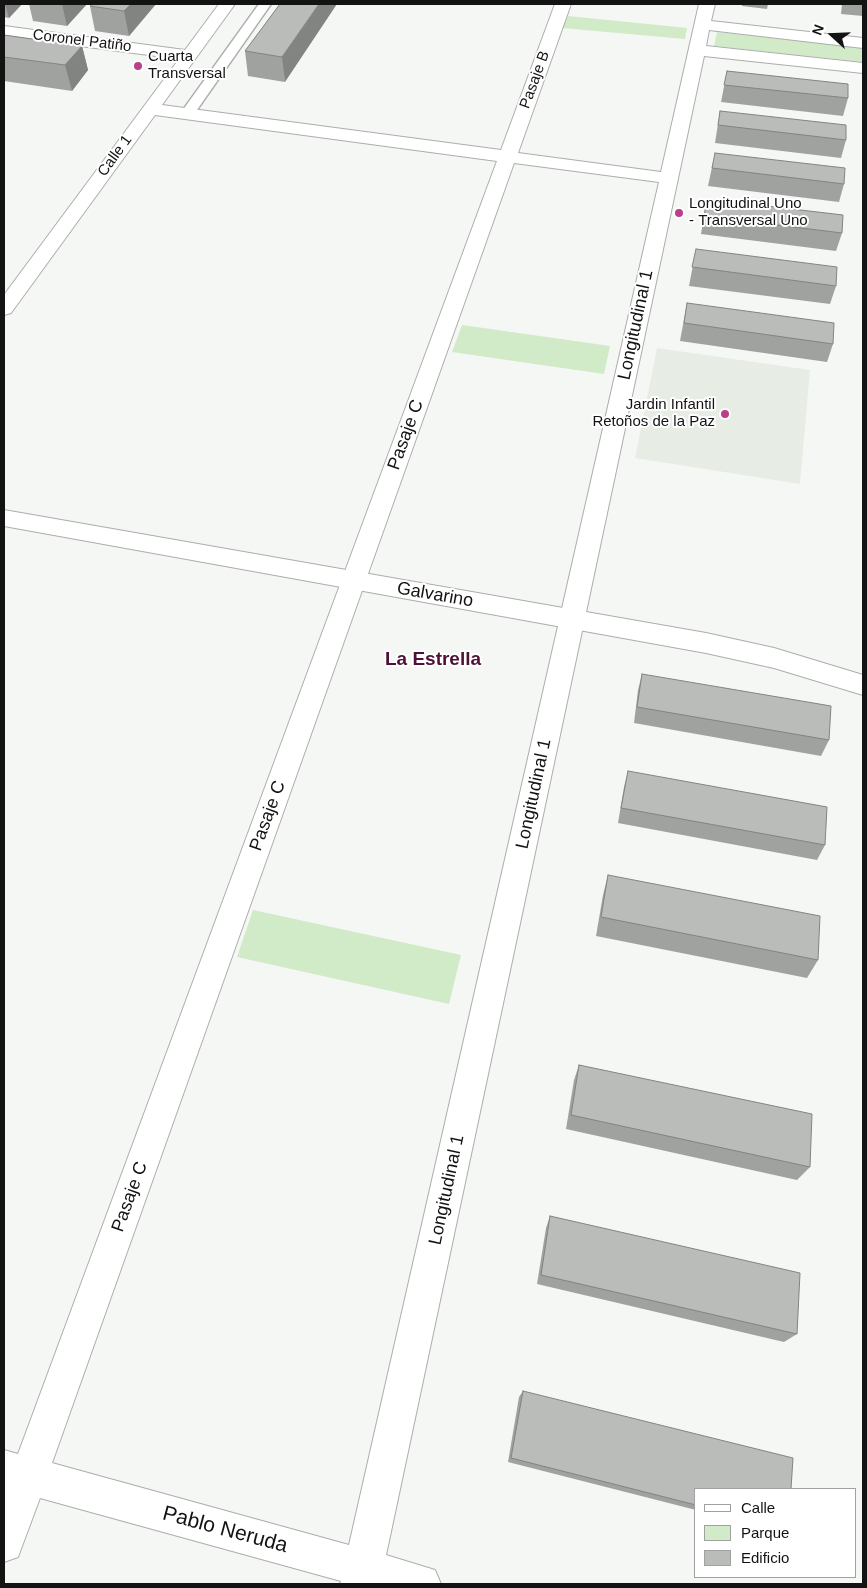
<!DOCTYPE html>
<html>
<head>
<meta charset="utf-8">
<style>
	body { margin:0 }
	#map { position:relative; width:867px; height:1588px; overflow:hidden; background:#f5f7f4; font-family:Arial,sans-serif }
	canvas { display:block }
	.frame { position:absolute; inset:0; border:5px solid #121312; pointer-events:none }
	.legend { position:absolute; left:694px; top:1488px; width:162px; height:90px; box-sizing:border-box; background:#fff; border:1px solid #a0a1a0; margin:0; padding:6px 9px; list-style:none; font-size:15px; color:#121312 }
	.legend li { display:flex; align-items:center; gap:10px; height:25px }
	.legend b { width:25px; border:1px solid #a0a1a0 }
	.north { position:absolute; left:807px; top:10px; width:50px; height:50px; -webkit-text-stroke:4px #fff; paint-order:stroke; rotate:290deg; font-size:14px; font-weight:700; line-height:20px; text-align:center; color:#121312 }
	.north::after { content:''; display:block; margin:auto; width:18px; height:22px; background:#121312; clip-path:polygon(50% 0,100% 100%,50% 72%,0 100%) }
</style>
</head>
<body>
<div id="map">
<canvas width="867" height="1588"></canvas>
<div class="frame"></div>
<ul class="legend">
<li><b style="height:6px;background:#fff"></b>Calle</li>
<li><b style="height:14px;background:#d1eac7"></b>Parque</li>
<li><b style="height:14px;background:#babcb9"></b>Edificio</li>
</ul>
<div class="north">N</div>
</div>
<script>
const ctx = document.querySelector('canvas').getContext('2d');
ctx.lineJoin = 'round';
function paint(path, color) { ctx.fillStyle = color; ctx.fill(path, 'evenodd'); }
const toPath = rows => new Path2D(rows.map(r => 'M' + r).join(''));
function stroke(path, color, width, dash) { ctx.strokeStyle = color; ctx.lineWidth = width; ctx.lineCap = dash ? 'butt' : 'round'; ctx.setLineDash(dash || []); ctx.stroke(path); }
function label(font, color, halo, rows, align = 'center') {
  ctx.font = font + ' Arial,sans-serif'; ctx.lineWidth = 4; ctx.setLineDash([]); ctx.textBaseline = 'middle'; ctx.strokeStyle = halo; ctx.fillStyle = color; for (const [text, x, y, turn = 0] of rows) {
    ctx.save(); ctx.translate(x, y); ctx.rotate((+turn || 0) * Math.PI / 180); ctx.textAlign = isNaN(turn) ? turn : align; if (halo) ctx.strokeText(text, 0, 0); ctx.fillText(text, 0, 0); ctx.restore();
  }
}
const built = toPath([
	[657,348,810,370,800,484,635,458]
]);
const green = toPath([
	[568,16,687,28,685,39,562,28],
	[717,32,863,48,863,62,714,46],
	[462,325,610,346,604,374,452,352],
	[253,910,461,955,449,1004,237,957]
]);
const lane = toPath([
	[259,4,271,4,192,117,182,117,180,114,259,4]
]);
const street = toPath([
	[219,4,235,4,162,105,501,150,555,4,571,4,518,153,661,172,699,4,715,4,711,21,863,38,863,48,709,30,706,46,863,63,863,73,704,56,386,1555,435,1570,441,1584,340,1584,341,1581,40,1498,18,1557,4,1562,4,1450,18,1454,497,161,155,115,11,313,4,315,4,295,179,59,4,36,4,26,185,50,219,4],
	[514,163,659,182,349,1545,52,1463,514,163]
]);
const secondary = toPath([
	[4,510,706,633,774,648,863,675,863,695,774,668,706,653,4,526,4,510]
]);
const wall = toPath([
	[4,4,22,4,9,18,4,17],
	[29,4,87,4,67,26,33,21],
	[92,4,156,4,129,36,95,31,90,6],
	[280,4,285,82,248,76,245,51],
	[742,4,768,4,767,9,742,6],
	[842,4,863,4,863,16,841,14],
	[4,35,82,46,88,70,72,91,4,81],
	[727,71,848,98,843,116,721,102],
	[720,111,846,140,841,158,715,143],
	[715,153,844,184,839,202,708,186],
	[707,199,842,233,836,251,701,234],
	[696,249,836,286,830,304,689,286],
	[687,303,833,344,827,362,680,341],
	[642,674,829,740,821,756,634,723,638,690],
	[628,771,825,845,817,860,618,823,624,787],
	[608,875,818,960,807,978,596,936,603,895],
	[579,1065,810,1167,797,1180,566,1129,574,1080],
	[550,1216,797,1334,784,1342,537,1284,546,1228],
	[523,1391,696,1489,696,1510,508,1462,519,1397]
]);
const shadedWall = toPath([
	[5,4,22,4,9,18],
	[62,4,87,4,67,26],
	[131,4,156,4,129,36,124,11],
	[319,4,337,4,285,82,282,57],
	[82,46,88,70,72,91,65,65]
]);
const building = toPath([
	[92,4,131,4,124,11,90,6,92,4],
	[280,4,319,4,282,57,245,51,280,4],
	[4,35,82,46,65,65,4,57,4,35],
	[727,71,848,84,848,98,724,85,727,71],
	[720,111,846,125,846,140,718,125,720,111],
	[715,153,845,168,844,184,712,168,715,153],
	[707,199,843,215,842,233,704,216,707,199],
	[696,249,837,267,836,286,692,267,696,249],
	[687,303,834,323,833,344,684,323,687,303],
	[642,674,831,706,829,740,637,707,642,674],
	[628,771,827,807,825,845,621,808,628,771],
	[608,875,820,916,818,960,601,917,608,875],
	[579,1065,812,1114,810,1167,571,1115,579,1065],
	[550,1216,800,1273,797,1334,541,1275,550,1216],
	[523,1391,793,1458,791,1489,696,1489,696,1505,511,1458,523,1391]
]);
const markers = [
	[138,66,5,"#bc3d8a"],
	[679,213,5,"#bc3d8a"],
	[725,414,5,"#bc3d8a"]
];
const farStreetnames = [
	["Coronel Patiño",82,41,7],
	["Pasaje B",535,80,-70],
	["Calle 1",115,156,-54]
];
const farPoinames = [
	["Cuarta",148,57],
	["Transversal",148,74],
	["Longitudinal Uno",689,204],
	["- Transversal Uno",689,221],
	["Jardin Infantil",715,405,"right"],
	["Retoños de la Paz",715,422,"right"]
];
const streetNames = [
	["Longitudinal 1",636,325,-78],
	["Pasaje C",406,435,-70],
	["Galvarino",435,595,10],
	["Longitudinal 1",534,794,-78],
	["Pasaje C",268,816,-70],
	["Longitudinal 1",447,1190,-78],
	["Pasaje C",130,1197,-70]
];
const neighbourhoodNames = [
	["La Estrella",433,660]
];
const nearStreetnames = [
	["Pablo Neruda",225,1530,15]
];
paint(built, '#e7ede4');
paint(green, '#d1eac7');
stroke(lane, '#acaeab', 3);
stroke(street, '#acaeab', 2);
stroke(secondary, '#acaeab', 2);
paint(lane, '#fff');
paint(street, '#fff');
paint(secondary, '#fff');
paint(wall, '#a0a29f');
paint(shadedWall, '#828482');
paint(building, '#babcb9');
stroke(building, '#828482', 1);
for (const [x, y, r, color] of markers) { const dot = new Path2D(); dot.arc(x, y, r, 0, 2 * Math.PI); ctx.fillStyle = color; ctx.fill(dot); stroke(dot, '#fff', 2); }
label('15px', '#121312', '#fff', farStreetnames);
label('15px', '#121312', '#fff', farPoinames, 'left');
label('18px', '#121312', '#fff', streetNames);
label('bold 19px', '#4d1136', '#fff', neighbourhoodNames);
label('21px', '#121312', '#fff', nearStreetnames);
</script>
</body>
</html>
